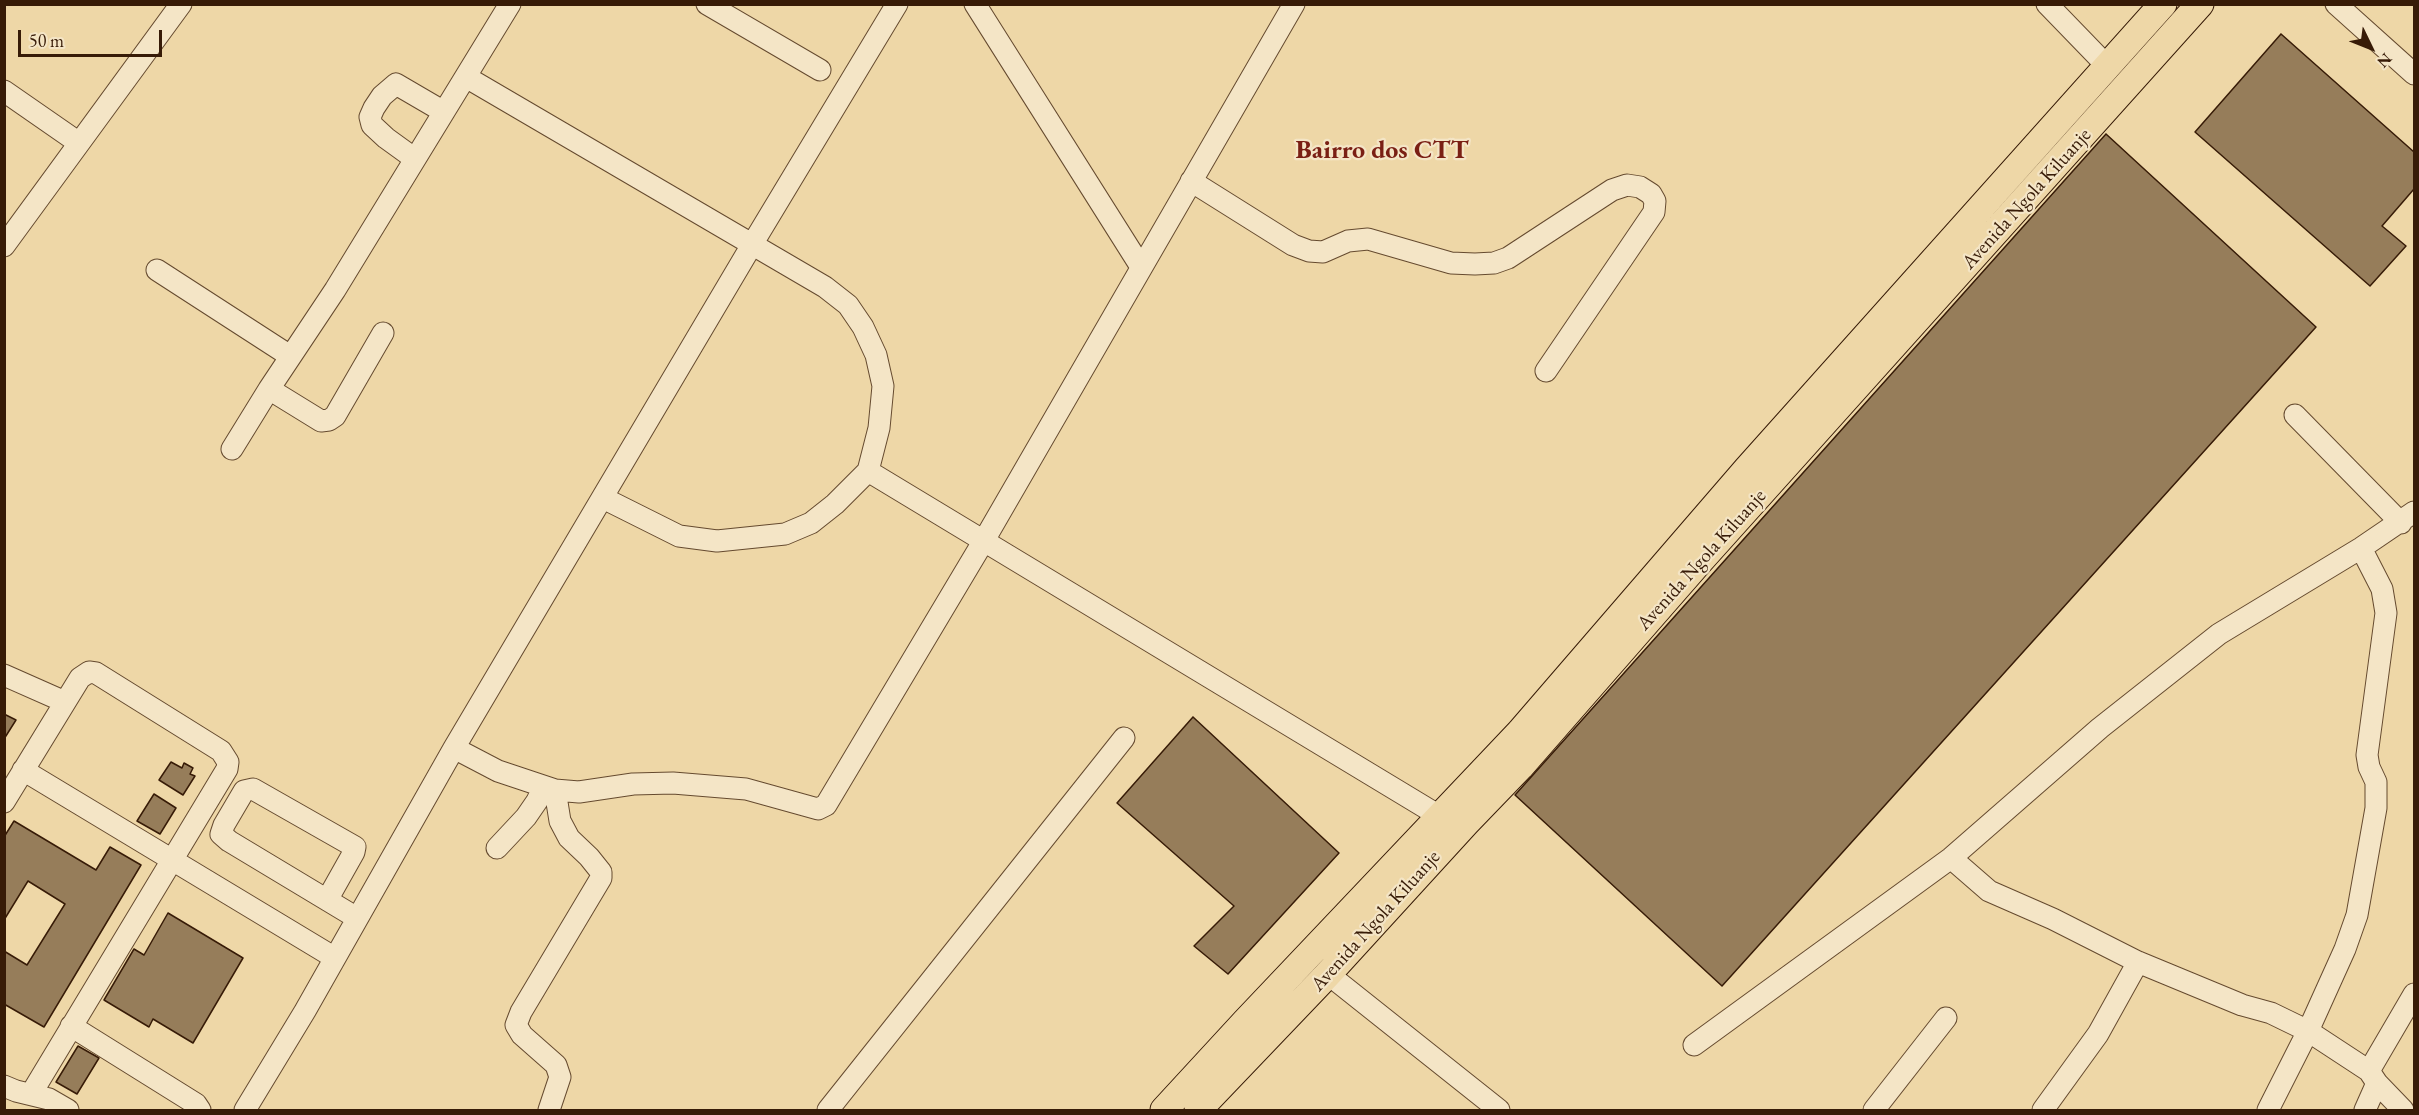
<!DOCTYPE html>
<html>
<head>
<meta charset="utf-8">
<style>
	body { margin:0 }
	#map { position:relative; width:2419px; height:1115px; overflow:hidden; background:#eed7a7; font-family:"EB Garamond",serif }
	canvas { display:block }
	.frame { position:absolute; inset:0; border:6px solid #371b07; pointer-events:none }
	.north { position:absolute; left:2341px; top:18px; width:60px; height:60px; -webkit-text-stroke:4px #f4e5c6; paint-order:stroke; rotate:133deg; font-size:16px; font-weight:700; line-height:24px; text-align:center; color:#371b07 }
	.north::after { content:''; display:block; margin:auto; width:21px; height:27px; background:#371b07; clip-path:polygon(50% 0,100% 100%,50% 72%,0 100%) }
	.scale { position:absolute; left:18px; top:30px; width:144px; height:27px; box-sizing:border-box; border:3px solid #371b07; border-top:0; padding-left:8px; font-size:18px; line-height:21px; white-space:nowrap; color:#371b07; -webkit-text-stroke:4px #f4e5c6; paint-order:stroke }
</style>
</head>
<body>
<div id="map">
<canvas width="2419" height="1115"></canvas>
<div class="frame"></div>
<div class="north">N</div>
<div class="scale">50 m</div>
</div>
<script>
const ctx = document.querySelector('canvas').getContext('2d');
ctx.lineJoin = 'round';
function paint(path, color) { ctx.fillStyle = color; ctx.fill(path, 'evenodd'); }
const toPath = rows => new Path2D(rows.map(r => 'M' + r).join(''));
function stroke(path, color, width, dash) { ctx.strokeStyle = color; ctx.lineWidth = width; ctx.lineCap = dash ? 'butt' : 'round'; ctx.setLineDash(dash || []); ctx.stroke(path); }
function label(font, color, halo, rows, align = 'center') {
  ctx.font = font + ' "EB Garamond",serif'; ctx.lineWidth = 4.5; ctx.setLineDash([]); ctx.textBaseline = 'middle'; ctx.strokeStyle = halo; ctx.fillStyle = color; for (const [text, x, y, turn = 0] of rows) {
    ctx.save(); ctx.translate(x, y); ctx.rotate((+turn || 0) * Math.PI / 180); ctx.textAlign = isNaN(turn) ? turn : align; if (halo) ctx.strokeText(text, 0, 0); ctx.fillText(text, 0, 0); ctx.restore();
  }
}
const building = toPath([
	[2281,34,2414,152,2414,189,2382,226,2406,246,2370,286,2195,132,2281,34],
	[2106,134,2316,327,1722,986,1515,795,2106,134],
	[4,714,16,720,4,739,4,714],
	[1193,717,1339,853,1228,974,1194,946,1234,906,1117,803,1193,717],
	[171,762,182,768,184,763,193,768,190,774,195,776,183,795,159,780,171,762],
	[154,794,176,808,160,834,137,821,154,794],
	[14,821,96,870,110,847,141,865,44,1027,4,1004,4,951,27,965,65,904,28,881,4,920,4,837,14,821],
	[168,913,243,958,193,1043,153,1019,149,1027,104,1000,134,949,144,955,168,913],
	[78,1046,99,1058,77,1094,56,1082,78,1046]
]);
const minor = toPath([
	[707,4,820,70],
	[975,4,1141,267],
	[2047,4,2108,67],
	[2336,4,2414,74],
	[466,77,825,287,848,305,863,327,876,355,883,386,879,428,868,471,835,504,811,523,785,534,717,541,679,536,603,498],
	[4,91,79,143],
	[415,159,386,138,372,125,370,117,374,108,382,96,396,84,444,112],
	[1191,181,1293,245,1309,251,1323,252,1348,241,1368,239,1451,263,1475,264,1494,263,1508,258,1612,190,1627,185,1640,187,1651,194,1655,201,1654,212,1546,371],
	[4,246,181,4],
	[157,270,290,356],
	[269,389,321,421,329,420,335,416,383,333],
	[2295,415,2401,523],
	[232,449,269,389,335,290,510,4],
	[868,471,1441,817],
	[4,675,65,702],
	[454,748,498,771,555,790,579,792,633,784,673,783,746,789,818,809,826,805,983,542,1294,4],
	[23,770,335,958],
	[4,802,80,678,89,672,96,673,221,751,228,762,227,769,31,1094],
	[497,848,526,817,537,801,543,788],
	[1951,858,1989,891,2053,919,2138,962,2242,1005,2271,1013,2308,1031,2369,1071],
	[327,900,354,852,355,847,253,789,244,791,224,825,221,834,229,841,357,918],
	[1328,974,1499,1110],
	[71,1026,196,1104,200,1110],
	[1694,1045,1951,858,2100,728,2219,634,2361,548,2414,512],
	[2377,1083,2403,1110],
	[4,1086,16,1091,49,1099,68,1110],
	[245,1110,305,1011,454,748,753,243,897,4],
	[549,1110,560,1077,556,1065,522,1035,516,1025,521,1012,601,878,601,872,589,857,569,838,560,821,555,790],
	[828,1110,1124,738],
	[1874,1110,1946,1018],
	[2043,1110,2098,1034,2138,962],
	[2268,1110,2308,1031,2345,949,2357,915,2376,808,2376,782,2369,767,2367,755,2386,613,2382,589,2361,548],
	[2365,1110,2377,1083,2369,1071,2414,994]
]);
const major = toPath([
	[1164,1110,1246,1021,1520,732,1747,469,2163,4],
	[1198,1110,1328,974,1466,823,1520,767,1699,562,2200,4]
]);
const streetNames = [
	["Avenida Ngola Kiluanje",2027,199,-48],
	["Avenida Ngola Kiluanje",1702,560,-48],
	["Avenida Ngola Kiluanje",1376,921,-48]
];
const districtNames = [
	["Bairro dos CTT",1382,151]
];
paint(building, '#967d5a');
stroke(building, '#371b07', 1.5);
stroke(minor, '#654a2f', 23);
stroke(major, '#371b07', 29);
stroke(minor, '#f4e5c6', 21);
stroke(major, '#eed7a7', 27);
label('20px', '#371b07', '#f4e5c6', streetNames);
label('bold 26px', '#7a1f14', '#f4e5c6', districtNames);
</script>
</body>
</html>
